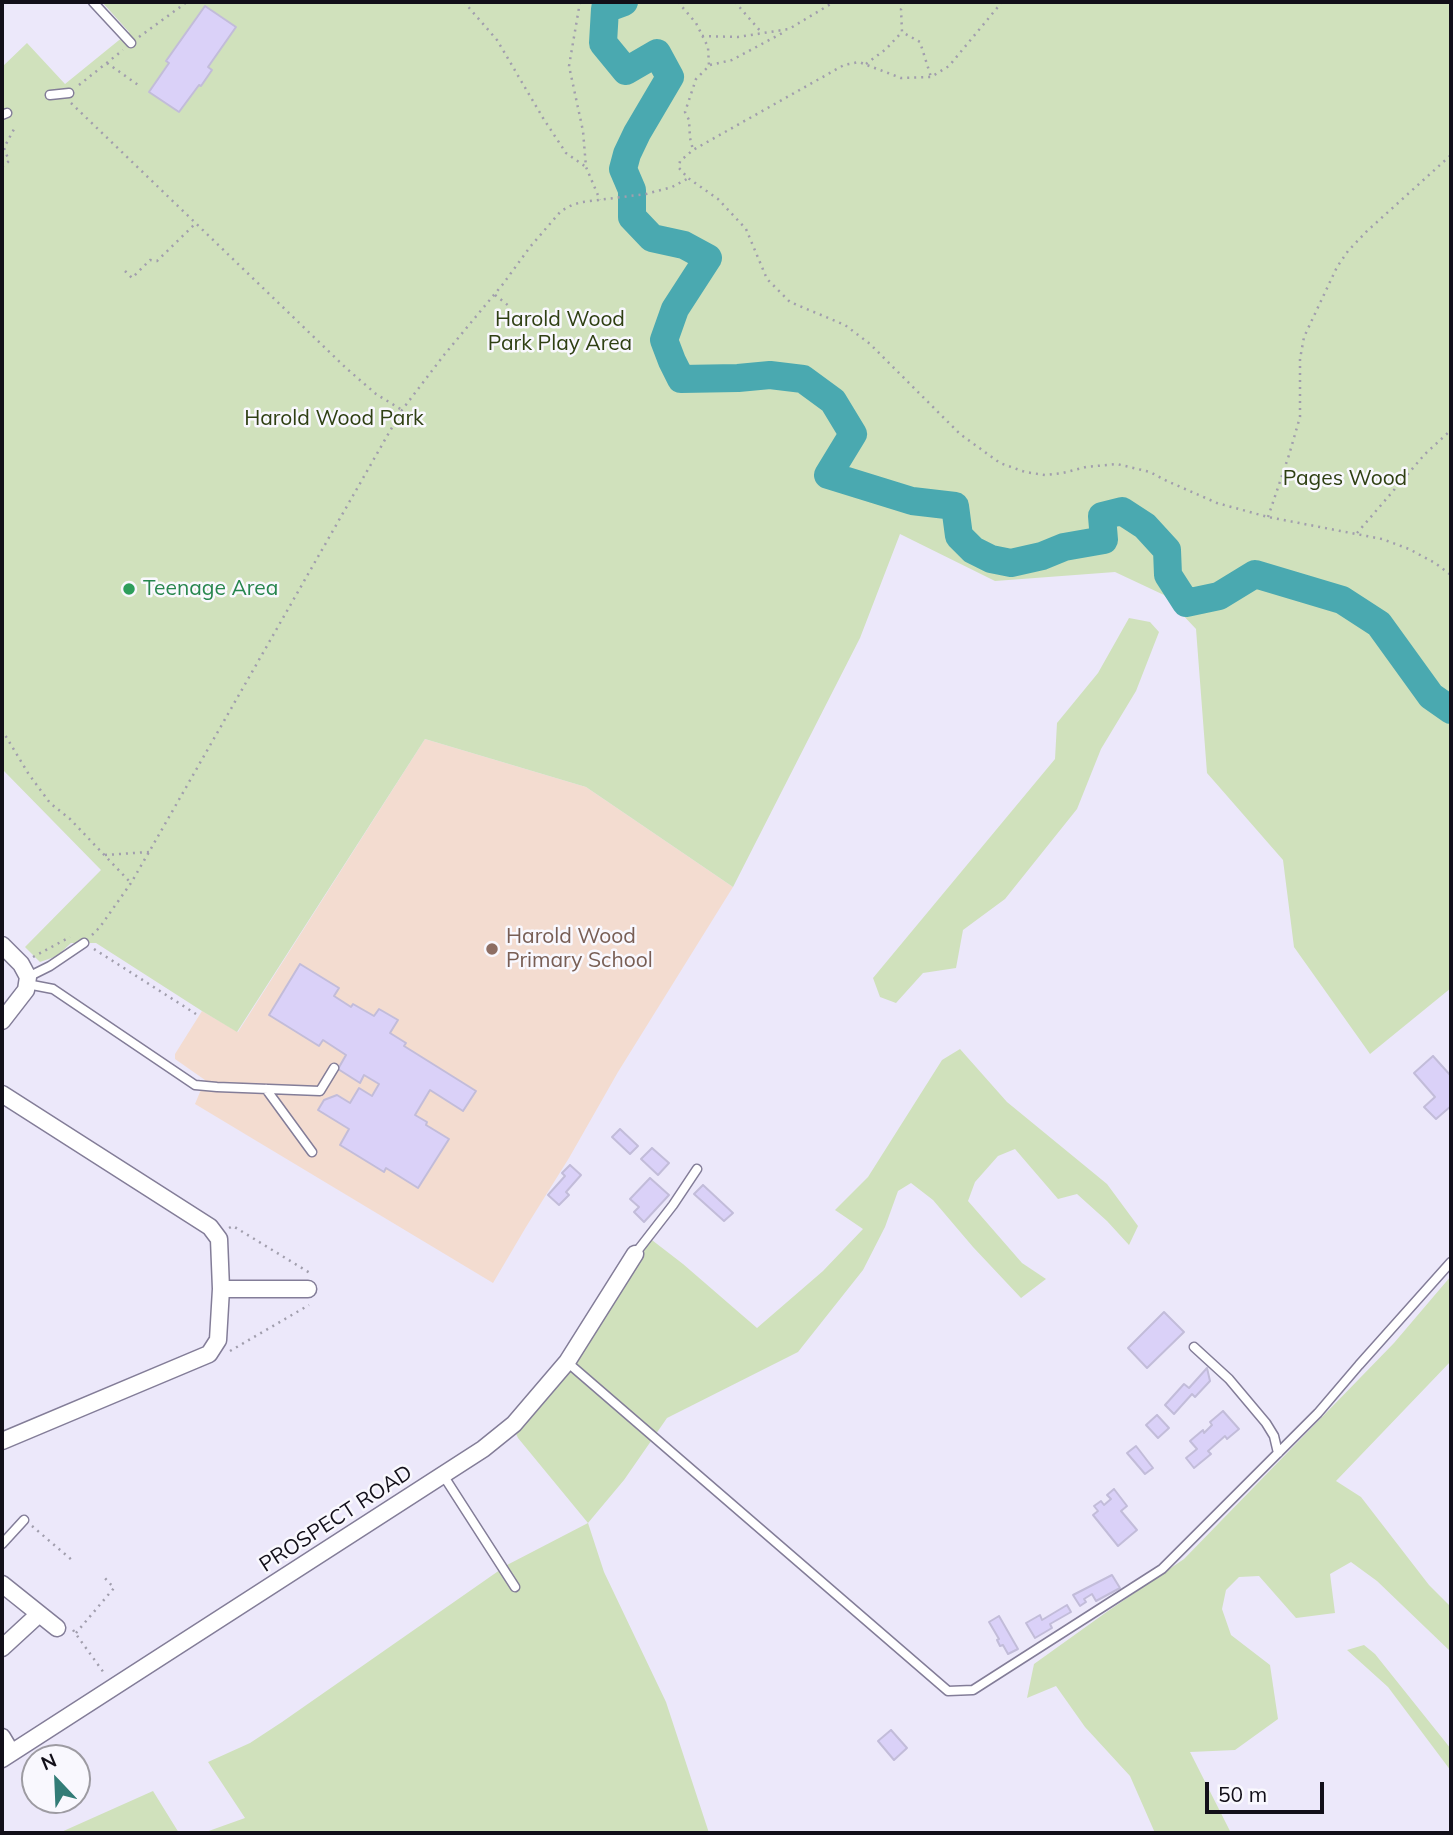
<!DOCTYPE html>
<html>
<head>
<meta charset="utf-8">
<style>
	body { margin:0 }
	#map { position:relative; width:1453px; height:1835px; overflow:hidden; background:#ece8fa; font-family:Mulish,sans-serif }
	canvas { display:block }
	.frame { position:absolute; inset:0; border:4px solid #120f19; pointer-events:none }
	.north { position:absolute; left:21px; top:1744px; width:70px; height:70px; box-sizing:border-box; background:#f9f8fe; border:2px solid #9d9ba2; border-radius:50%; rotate:337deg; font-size:19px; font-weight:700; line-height:28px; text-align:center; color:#120f19 }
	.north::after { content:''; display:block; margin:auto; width:24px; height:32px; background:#337c77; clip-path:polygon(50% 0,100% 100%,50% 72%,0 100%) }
	.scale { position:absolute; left:1205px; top:1782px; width:119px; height:32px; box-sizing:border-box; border:4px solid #120f19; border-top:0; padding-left:9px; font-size:21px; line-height:24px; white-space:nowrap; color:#120f19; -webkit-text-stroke:5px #f9f8fe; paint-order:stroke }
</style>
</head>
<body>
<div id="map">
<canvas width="1453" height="1835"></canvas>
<div class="frame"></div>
<div class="north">N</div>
<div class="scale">50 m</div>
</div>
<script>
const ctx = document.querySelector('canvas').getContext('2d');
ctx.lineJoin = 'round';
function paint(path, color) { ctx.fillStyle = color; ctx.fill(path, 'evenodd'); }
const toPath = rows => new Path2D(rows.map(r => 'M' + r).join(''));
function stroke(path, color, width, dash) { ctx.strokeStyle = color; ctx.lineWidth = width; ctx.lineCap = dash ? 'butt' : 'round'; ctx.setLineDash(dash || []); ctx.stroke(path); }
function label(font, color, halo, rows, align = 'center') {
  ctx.font = font + ' Mulish,sans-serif'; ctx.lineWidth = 5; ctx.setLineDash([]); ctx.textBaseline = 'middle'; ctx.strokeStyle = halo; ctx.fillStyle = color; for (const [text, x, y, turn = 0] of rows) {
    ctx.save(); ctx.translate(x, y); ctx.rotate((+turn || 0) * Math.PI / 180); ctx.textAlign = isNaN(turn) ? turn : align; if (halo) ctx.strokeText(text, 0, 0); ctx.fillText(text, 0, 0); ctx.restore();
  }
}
const education = toPath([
	[425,739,586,787,733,887,618,1072,569,1158,526,1227,493,1283,195,1104,205,1080,175,1059,175,1054,202,1011,238,1032]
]);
const green = toPath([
	[102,2,1451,2,1451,988,1370,1054,1294,947,1283,860,1207,773,1196,629,1164,595,1115,572,995,581,900,534,860,638,733,887,586,787,425,739,237,1032,202,1011,96,943,71,943,57,956,40,962,25,947,101,870,2,769,2,67,27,43,65,84,129,32],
	[1129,618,1150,622,1159,632,1136,691,1101,749,1077,809,1005,899,963,930,956,968,923,973,896,1003,880,997,873,978,1055,759,1057,723,1098,673],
	[960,1049,1007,1102,1107,1184,1138,1226,1129,1245,1107,1221,1077,1194,1058,1199,1015,1149,998,1156,975,1182,968,1201,1022,1263,1046,1279,1021,1298,973,1247,933,1200,911,1183,898,1191,885,1227,863,1270,798,1352,667,1418,624,1480,588,1523,604,1572,666,1702,709,1833,203,1833,245,1818,208,1762,250,1743,282,1722,507,1565,588,1523,518,1438,512,1425,648,1237,683,1264,757,1328,823,1271,863,1229,835,1210,868,1177,942,1060],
	[1451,1276,1451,1361,1336,1481,1361,1497,1429,1585,1451,1607,1451,1652,1377,1581,1351,1562,1330,1574,1335,1613,1296,1618,1259,1576,1239,1577,1226,1590,1222,1609,1231,1635,1270,1665,1278,1719,1235,1750,1190,1752,1231,1833,1155,1833,1130,1776,1085,1727,1056,1686,1027,1698,1034,1664,1108,1611,1184,1559,1394,1343],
	[1364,1645,1375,1654,1451,1749,1451,1771,1388,1687,1347,1650],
	[153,1791,179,1833,59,1833]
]);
const river = toPath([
	[624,2,605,9,603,43,626,71,657,53,670,77,637,133,627,154,623,169,632,190,632,217,652,238,684,245,708,258,675,309,664,340,672,361,681,379,738,378,770,375,803,379,833,401,853,434,828,475,912,501,955,506,959,536,973,550,991,559,1011,563,1042,556,1064,547,1104,540,1102,516,1122,511,1145,526,1167,550,1168,575,1186,603,1219,596,1255,574,1342,600,1379,624,1431,696,1451,710]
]);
const building = toPath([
	[205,6,236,27,208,67,212,70,201,86,199,85,179,112,149,92,169,63,166,61,205,6],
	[300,964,339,988,334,996,351,1007,353,1004,374,1016,379,1009,398,1020,390,1033,406,1043,404,1046,476,1091,463,1111,430,1090,415,1115,427,1122,426,1125,449,1139,418,1188,386,1168,384,1172,340,1145,349,1129,318,1110,324,1100,337,1095,350,1103,359,1088,372,1096,379,1084,364,1075,360,1083,338,1069,346,1055,323,1040,319,1046,269,1015,300,964],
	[1433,1056,1451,1076,1451,1106,1436,1119,1424,1107,1435,1097,1414,1073,1433,1056],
	[620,1129,638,1146,630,1154,612,1137,620,1129],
	[652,1148,669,1163,658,1175,641,1159,652,1148],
	[570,1165,581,1175,566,1192,569,1195,559,1205,548,1195,565,1176,562,1173,570,1165],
	[650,1178,669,1195,644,1222,634,1212,639,1207,630,1199,650,1178],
	[703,1185,733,1213,724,1221,694,1194,703,1185],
	[1164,1312,1184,1332,1147,1368,1128,1348,1164,1312],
	[1207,1368,1210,1381,1195,1397,1192,1394,1174,1414,1165,1405,1184,1384,1189,1388,1207,1368],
	[1223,1411,1239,1429,1227,1439,1225,1436,1208,1451,1211,1454,1194,1468,1186,1458,1197,1449,1190,1441,1203,1430,1204,1433,1212,1425,1210,1422,1223,1411],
	[1157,1415,1169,1428,1158,1438,1146,1425,1157,1415],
	[1136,1446,1153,1468,1145,1474,1127,1453,1136,1446],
	[1114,1489,1127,1506,1121,1511,1137,1530,1118,1546,1093,1515,1098,1511,1094,1506,1101,1501,1104,1505,1111,1499,1107,1495,1114,1489],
	[1112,1575,1120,1588,1096,1601,1092,1594,1084,1599,1086,1602,1080,1606,1073,1595,1112,1575],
	[1067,1605,1071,1612,1050,1624,1052,1628,1035,1638,1026,1623,1040,1615,1042,1620,1067,1605],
	[999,1616,1018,1649,1008,1654,1003,1645,1000,1646,997,1640,999,1639,989,1622,999,1616],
	[891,1730,907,1748,894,1760,878,1741,891,1730]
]);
const path = toPath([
	[464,2,497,40,543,118,566,153,586,167],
	[580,2,569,66,583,131,586,167,600,200],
	[678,2,696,23,708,47,709,66,696,79,685,112,689,120,690,138,693,150],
	[735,2,762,33],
	[904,2,901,9,902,32,920,42,931,77],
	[1002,2,949,66,931,77,901,78,859,62,844,65,693,150,680,161,679,168,688,178,718,199,746,229,767,279,790,302,845,325,870,344,960,434,1000,463,1025,472,1045,475,1063,473,1086,467,1117,464,1150,472,1167,481,1217,503,1268,517,1382,539,1409,549,1435,563,1451,575],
	[702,36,738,37,789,29,834,2],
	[139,37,187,2],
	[107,63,141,87],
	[866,64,886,49,902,32],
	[710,65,732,60,786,31],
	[79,85,123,50],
	[71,103,346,368,376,394,402,410],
	[2,167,9,161,4,148,14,129],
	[125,271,132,278,150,260,157,261,196,223],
	[495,295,509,306],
	[1268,517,1289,455,1300,417,1300,359,1304,337,1337,267,1348,251,1366,232,1451,155],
	[1357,533,1425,454,1451,430],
	[2,730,28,773,50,803,70,819,130,882],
	[105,855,149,852],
	[92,935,100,927,131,883,149,852,402,410,444,355,503,284,530,247,561,211,572,205,582,202,646,194,672,187,687,179],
	[94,949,196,1014],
	[33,957,70,937],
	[229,1228,233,1226,310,1273],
	[230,1351,309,1305],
	[32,1526,73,1561],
	[73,1630,104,1673],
	[76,1633,114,1588,104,1577]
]);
const lane = toPath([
	[93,2,131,43],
	[50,95,69,93],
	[2,115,7,113],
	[28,977,50,966,84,943],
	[27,984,53,989,195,1085,217,1087,320,1091,334,1068],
	[266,1089,312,1152],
	[635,1254,673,1205,697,1169],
	[1194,1347,1229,1379,1266,1423,1274,1436,1278,1453],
	[567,1362,948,1691,973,1690,1162,1569,1318,1413,1359,1365,1451,1262],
	[443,1475,515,1587],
	[2,1544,24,1520]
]);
const street = toPath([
	[2,945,21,964,28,977,26,990,2,1021],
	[2,1094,210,1227,219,1239,221,1289,218,1340,209,1354,2,1441],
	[221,1289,308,1289],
	[2,1584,57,1628],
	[2,1648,39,1614],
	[2,1737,11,1752],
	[2,1759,483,1449,514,1424,567,1362,635,1254]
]);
const markers = [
	[129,589,7,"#2e9e5b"],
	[492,949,7,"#8d6e63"]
];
const parkNames = [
	["Harold Wood",560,320],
	["Park Play Area",560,344],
	["Harold Wood Park",334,419],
	["Pages Wood",1345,479]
];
const leisureNames = [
	["Teenage Area",143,589]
];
const educationNames = [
	["Harold Wood",506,937],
	["Primary School",506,961]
];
const streetNames = [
	["PROSPECT ROAD",336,1519,-33]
];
paint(education, '#f3dcd0');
paint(green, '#d0e1bc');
stroke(river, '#4aa9b0', 28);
paint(building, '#dad1f8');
stroke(building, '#c2bcd9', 2);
stroke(lane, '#837d98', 11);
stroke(street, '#837d98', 19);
stroke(path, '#a19ead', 2.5, [2, 5]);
stroke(lane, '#fff', 8);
stroke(street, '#fff', 16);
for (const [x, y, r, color] of markers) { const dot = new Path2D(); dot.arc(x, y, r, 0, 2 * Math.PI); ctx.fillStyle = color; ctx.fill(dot); stroke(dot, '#f9f8fe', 2.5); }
label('21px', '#2f4013', '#f9f8fe', parkNames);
label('21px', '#27864d', '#f9f8fe', leisureNames, 'left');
label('21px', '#785e54', '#f9f8fe', educationNames, 'left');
label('21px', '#120f19', '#f9f8fe', streetNames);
</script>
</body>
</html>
